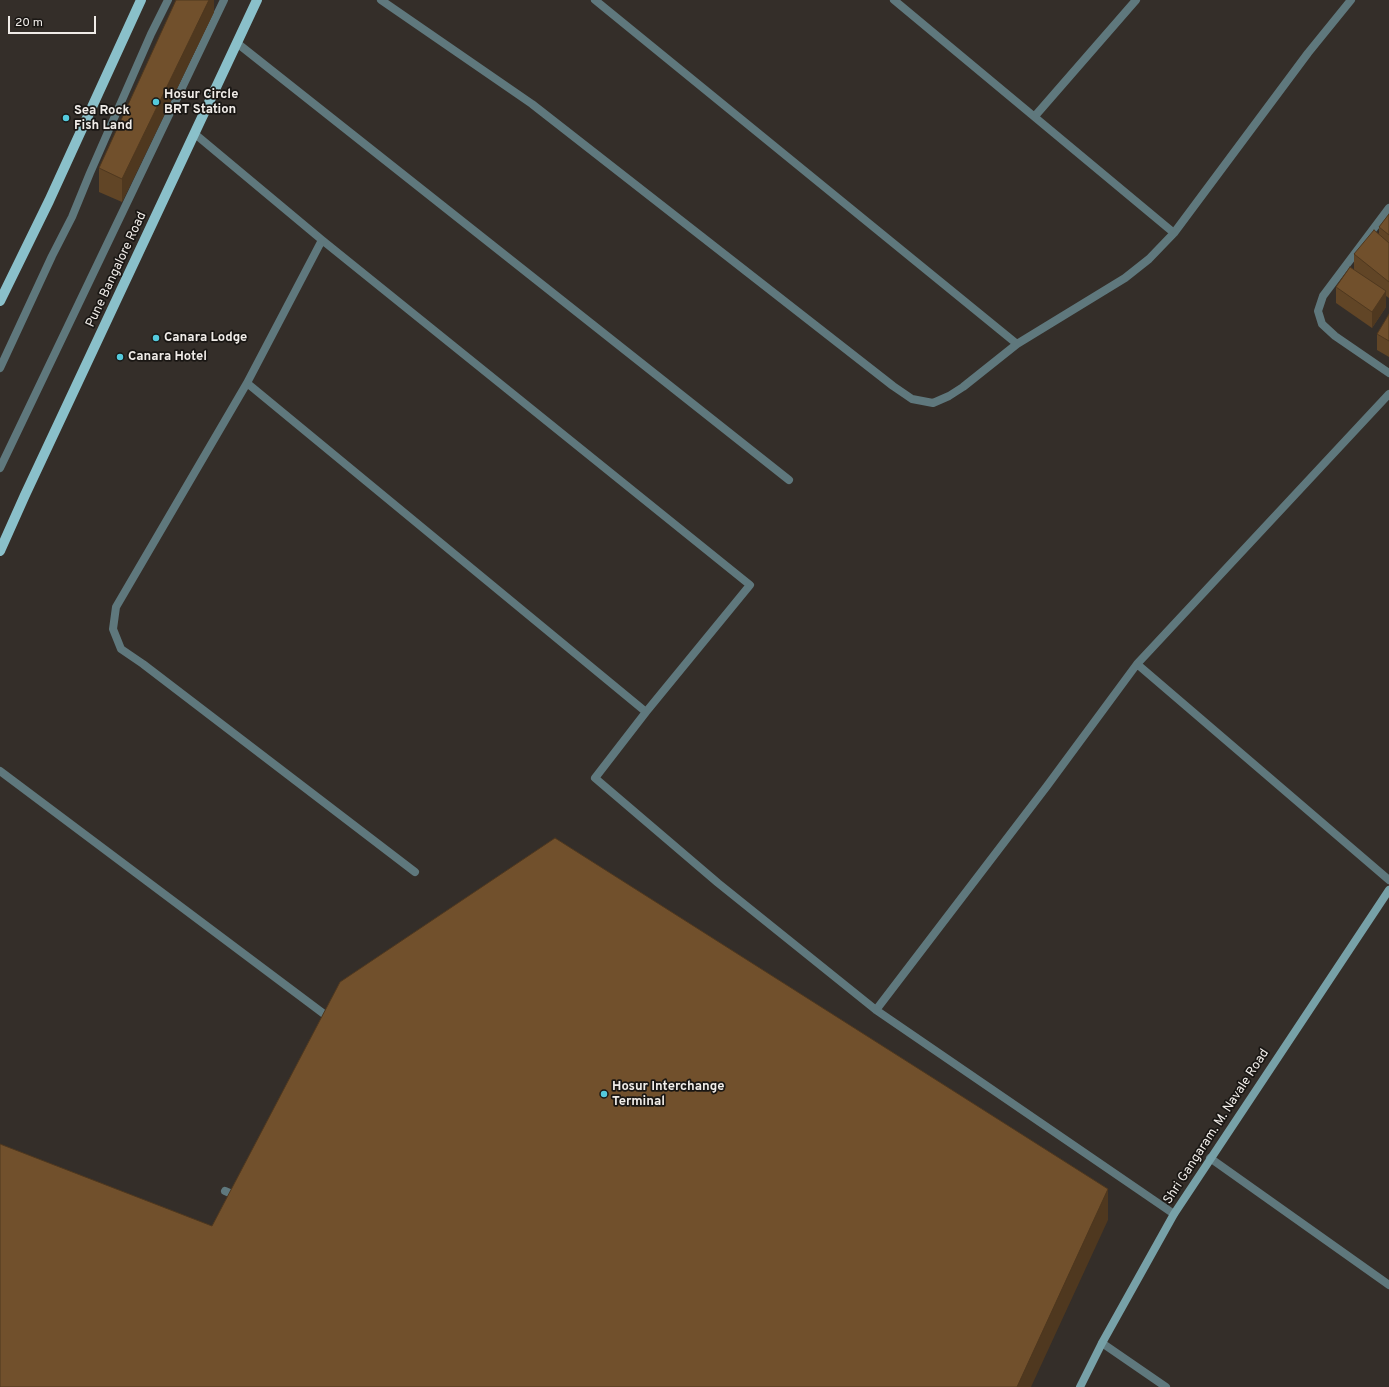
<!DOCTYPE html>
<html>
<head>
<meta charset="utf-8">
<style>
	body { margin:0 }
	#map { position:relative; width:1389px; height:1387px; overflow:hidden; background:#342e29; font-family:Overpass,sans-serif }
	canvas { display:block }
	.scale { position:absolute; left:8px; top:16px; width:88px; height:18px; box-sizing:border-box; border:2px solid #f0ece8; border-top:0; padding-left:5px; font-size:12px; line-height:14px; white-space:nowrap; color:#f0ece8; -webkit-text-stroke:3px #1a1714; paint-order:stroke }
</style>
</head>
<body>
<div id="map">
<canvas width="1389" height="1387"></canvas>
<div class="scale">20 m</div>
</div>
<script>
const ctx = document.querySelector('canvas').getContext('2d');
ctx.lineJoin = 'round';
const toPath = rows => new Path2D(rows.map(r => 'M' + r).join(''));
function stroke(path, color, width, dash) { ctx.strokeStyle = color; ctx.lineWidth = width; ctx.lineCap = dash ? 'butt' : 'round'; ctx.setLineDash(dash || []); ctx.stroke(path); }
function paint(path, color) { ctx.fillStyle = color; ctx.fill(path, 'evenodd'); }
function label(font, color, halo, rows, align = 'center') {
  ctx.font = font + ' Overpass,sans-serif'; ctx.lineWidth = 3.5; ctx.setLineDash([]); ctx.textBaseline = 'middle'; ctx.strokeStyle = halo; ctx.fillStyle = color; for (const [text, x, y, turn = 0] of rows) {
    ctx.save(); ctx.translate(x, y); ctx.rotate((+turn || 0) * Math.PI / 180); ctx.textAlign = isNaN(turn) ? turn : align; if (halo) ctx.strokeText(text, 0, 0); ctx.fillText(text, 0, 0); ctx.restore();
  }
}
const service = toPath([
	[0,368,52,256,72,217,90,173,151,34,168,0],
	[0,468,224,0]
]);
const minor = toPath([
	[381,0,532,104,893,386,912,399,933,403,949,396,963,387,1017,344,1125,278,1149,259,1174,233,1308,53,1351,0],
	[595,0,1017,344],
	[894,0,1174,233],
	[237,43,789,480],
	[1035,116,1136,0],
	[195,134,322,240,750,585,646,712],
	[1389,208,1323,296,1318,311,1322,324,1335,336,1389,373],
	[322,240,247,383,646,712,595,778,718,883,876,1010,1174,1214],
	[247,383,116,607,113,629,121,649,143,664,415,872],
	[1137,664,1389,880],
	[0,771,332,1020],
	[876,1010,1047,786,1137,664,1389,394],
	[1210,1158,1389,1285],
	[225,1191,239,1197],
	[1102,1343,1166,1387]
]);
const secondary = toPath([
	[1080,1387,1102,1343,1174,1214,1389,890]
]);
const primary = toPath([
	[0,301,49,201,141,0],
	[0,551,25,495,257,0]
]);
const wall = toPath([
	[214,0,214,12,122,202,99,192,99,168],
	[1389,214,1389,298,1386,296,1386,307,1372,328,1336,303,1336,287,1354,270,1354,254,1379,234,1379,227],
	[1389,314,1389,357,1377,350,1377,334]
]);
const shadedWall = toPath([
	[209,0,214,0,214,12,122,202,122,179],
	[1386,291,1386,307,1372,328,1372,312],
	[1108,1189,1108,1220,1031,1387,1017,1387]
]);
const building = toPath([
	[176,0,209,0,122,179,99,168,176,0],
	[1389,214,1389,235,1379,227,1389,214],
	[1374,230,1389,243,1389,282,1354,254,1374,230],
	[1350,267,1386,291,1372,312,1336,287,1350,267],
	[1389,314,1389,341,1377,334,1389,314],
	[555,838,1108,1189,1017,1387,0,1387,0,1144,212,1226,340,982,555,838]
]);
const markers = [
	[156,102,4,"#54cadd"],
	[66,118,4,"#54cadd"],
	[156,338,4,"#54cadd"],
	[120,357,4,"#54cadd"],
	[604,1094,4,"#54cadd"]
];
const poiNames = [
	["Hosur Circle",164,95],
	["BRT Station",164,110],
	["Sea Rock",74,111],
	["Fish Land",74,126],
	["Canara Lodge",164,338],
	["Canara Hotel",128,357],
	["Hosur Interchange",612,1087],
	["Terminal",612,1102]
];
const streetNames = [
	["Pune Bangalore Road",117,270,-65],
	["Shri Gangaram. M. Navale Road",1217,1127,-57]
];
stroke(service, '#5f787d', 8);
stroke(minor, '#5f787d', 8);
stroke(secondary, '#77a1a8', 8);
stroke(primary, '#8ac0ca', 10);
paint(wall, '#614526');
paint(shadedWall, '#4f381f');
paint(building, '#71502c');
stroke(building, '#4f381f', 1);
for (const [x, y, r, color] of markers) { const dot = new Path2D(); dot.arc(x, y, r, 0, 2 * Math.PI); ctx.fillStyle = color; ctx.fill(dot); stroke(dot, '#1a1714', 1.5); }
label('bold 13px', '#f0ece8', '#1a1714', poiNames, 'left');
label('13px', '#f0ece8', '#1a1714', streetNames);
</script>
</body>
</html>
